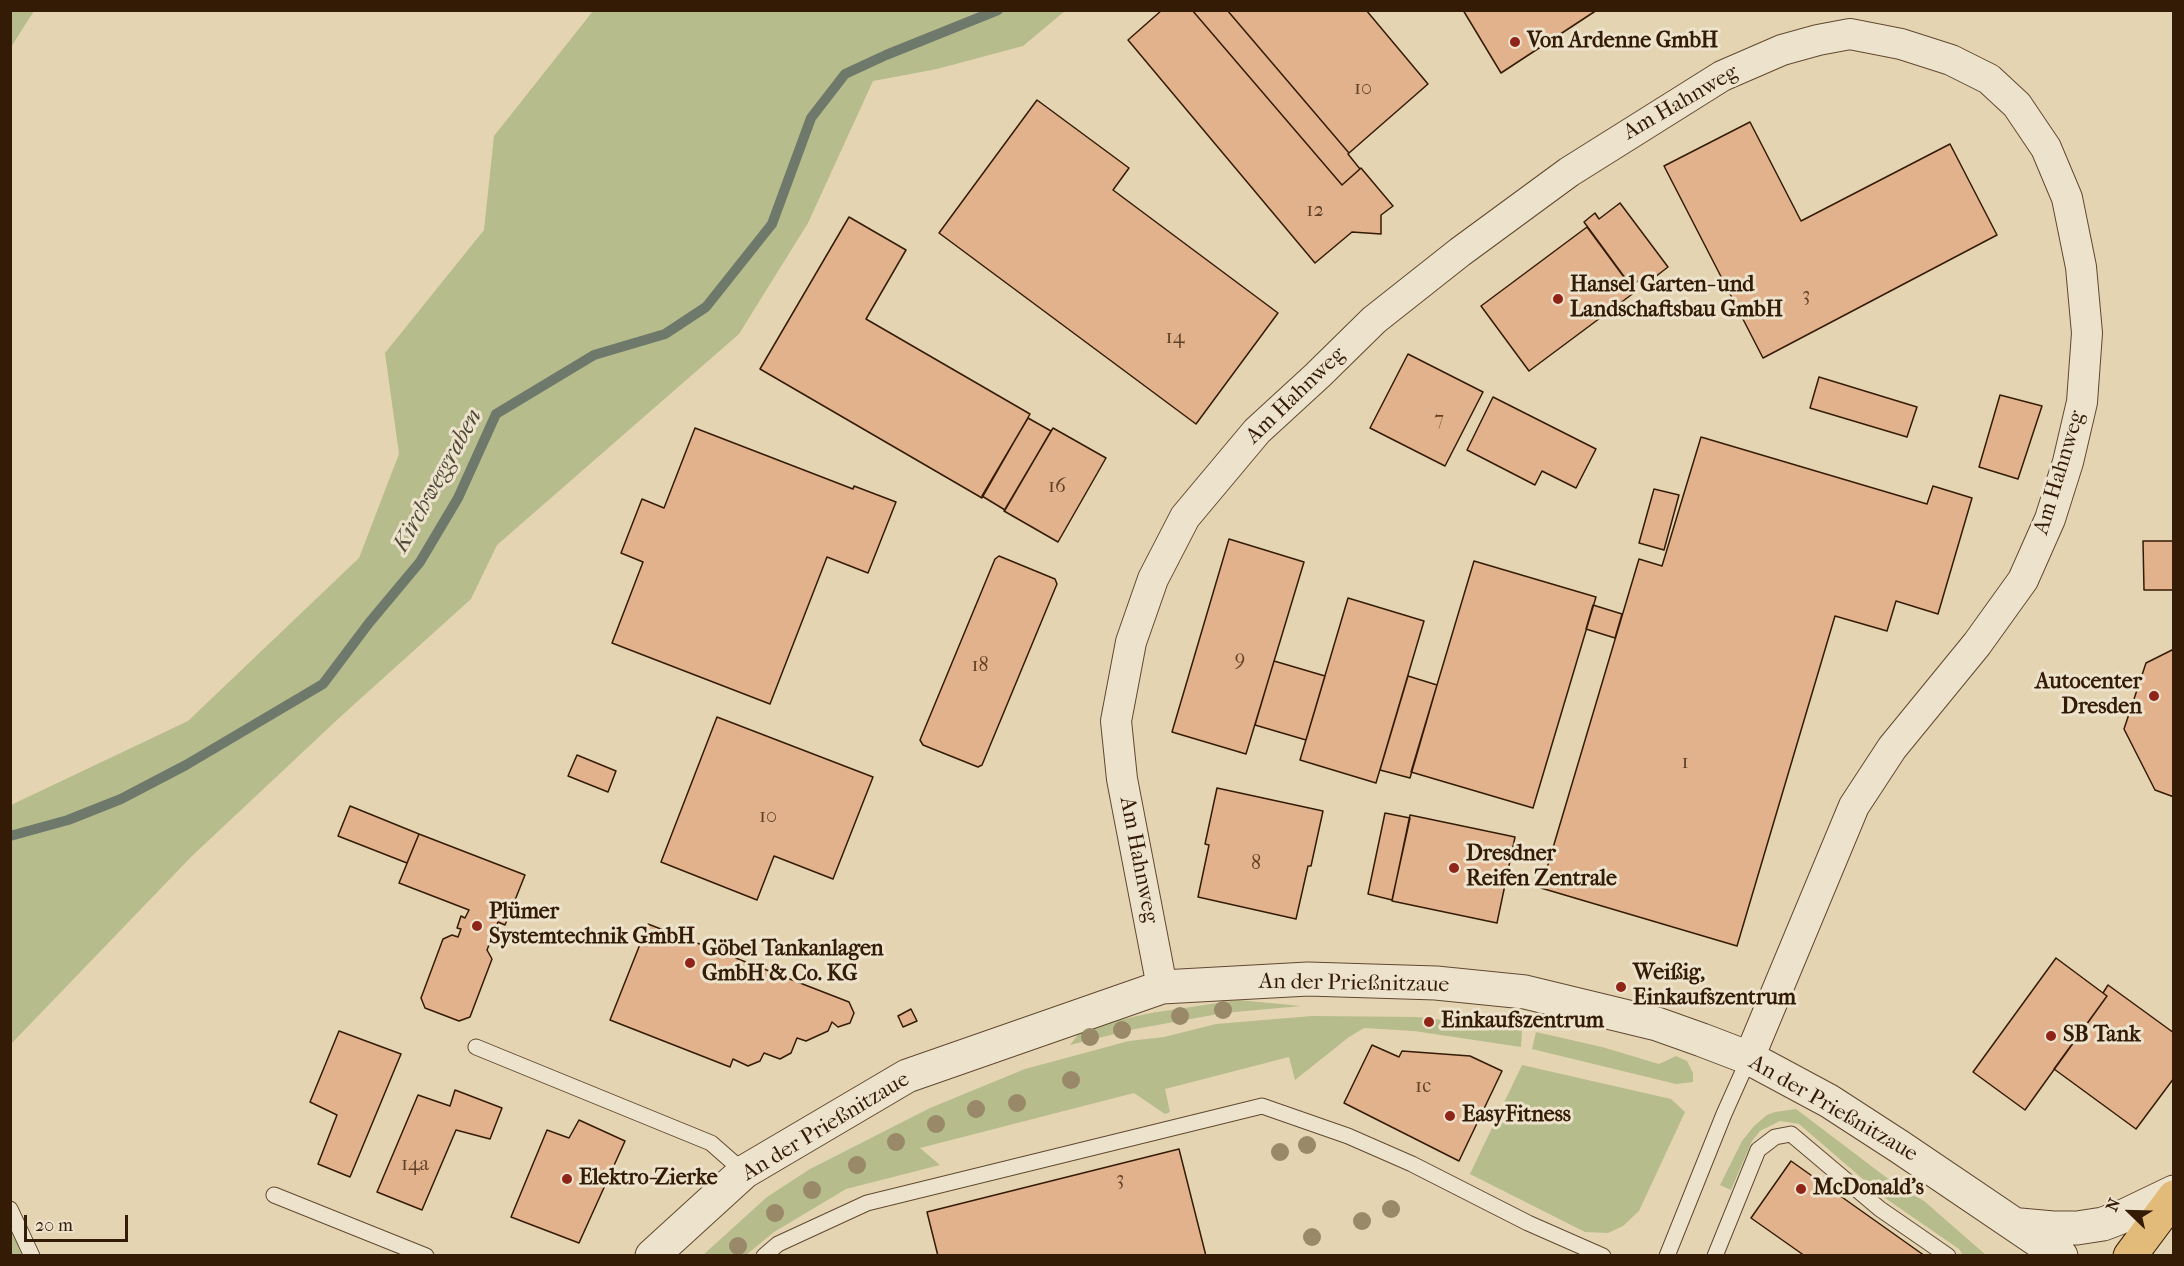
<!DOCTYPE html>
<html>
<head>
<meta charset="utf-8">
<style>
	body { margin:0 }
	#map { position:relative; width:2184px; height:1266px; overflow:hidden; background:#e4d4b2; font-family:"IM FELL French Canon",serif }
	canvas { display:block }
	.frame { position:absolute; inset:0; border:12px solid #341b05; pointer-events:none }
	.north { position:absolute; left:2100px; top:1182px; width:60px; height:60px; -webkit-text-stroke:4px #ede3cd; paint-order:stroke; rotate:293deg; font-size:16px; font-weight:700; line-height:24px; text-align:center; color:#341b05 }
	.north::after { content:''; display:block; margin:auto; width:21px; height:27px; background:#341b05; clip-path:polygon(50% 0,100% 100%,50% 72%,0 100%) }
	.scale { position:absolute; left:24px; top:1215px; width:104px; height:27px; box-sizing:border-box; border:3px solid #341b05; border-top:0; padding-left:8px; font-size:18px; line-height:21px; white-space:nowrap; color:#341b05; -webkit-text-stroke:4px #ede3cd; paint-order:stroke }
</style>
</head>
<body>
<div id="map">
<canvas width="2184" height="1266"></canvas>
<div class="frame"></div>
<div class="north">N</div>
<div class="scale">20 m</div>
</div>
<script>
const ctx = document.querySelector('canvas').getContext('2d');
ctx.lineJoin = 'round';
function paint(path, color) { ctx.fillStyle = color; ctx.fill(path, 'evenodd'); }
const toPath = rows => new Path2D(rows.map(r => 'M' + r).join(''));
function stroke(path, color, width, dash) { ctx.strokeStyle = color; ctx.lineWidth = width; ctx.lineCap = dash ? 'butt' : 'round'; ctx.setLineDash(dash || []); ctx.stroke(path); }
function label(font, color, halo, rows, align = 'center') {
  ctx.font = font + ' "IM FELL French Canon",serif'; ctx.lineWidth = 6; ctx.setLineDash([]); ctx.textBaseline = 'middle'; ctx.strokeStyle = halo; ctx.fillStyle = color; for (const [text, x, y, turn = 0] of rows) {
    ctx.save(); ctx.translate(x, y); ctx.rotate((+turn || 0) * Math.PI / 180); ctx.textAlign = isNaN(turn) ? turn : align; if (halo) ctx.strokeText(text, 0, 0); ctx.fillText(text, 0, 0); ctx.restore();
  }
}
const green = toPath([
	[11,10,34,11,11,47,10,11],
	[593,11,1065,11,1023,46,937,69,873,81,808,223,739,334,497,545,471,599,338,719,192,856,11,1044,11,805,188,721,359,558,399,454,385,353,484,230,494,136],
	[1238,1000,1301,1006,1224,1013,1135,1029,1070,1045,1083,1028,1151,1013],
	[1312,1016,1417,1017,1494,1026,1522,1031,1521,1047,1414,1031,1364,1028,1349,1037,1295,1080,1289,1057,1165,1089,1170,1112,1165,1114,1134,1093,920,1148,940,1165,846,1189,774,1232,746,1255,703,1255,767,1197,810,1169,930,1108,1025,1069,1129,1041,1164,1037,1216,1024],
	[1536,1032,1602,1047,1659,1064,1676,1056,1687,1061,1693,1073,1693,1082,1676,1084,1532,1049],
	[1522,1065,1671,1099,1685,1112,1639,1211,1623,1226,1608,1233,1585,1232,1470,1174],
	[1796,1109,1891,1181,1924,1201,1986,1255,1963,1255,1959,1249,1885,1198,1799,1124,1780,1121,1760,1131,1752,1141,1731,1190,1720,1185,1742,1141,1754,1126,1767,1115,1775,1112],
	[10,1220,11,1221,22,1255,11,1255]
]);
const stream = toPath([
	[10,836,68,820,121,799,186,765,323,684,369,623,420,562,458,498,496,414,594,355,665,334,706,307,772,224,811,118,845,74,886,55,998,10]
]);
const building = toPath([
	[1162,10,1192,10,1342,185,1361,168,1393,206,1381,215,1381,234,1352,232,1315,263,1128,40,1162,10],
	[1192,10,1227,10,1349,153,1348,154,1360,169,1342,185,1192,10],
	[1227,10,1366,10,1428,84,1349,153,1227,10],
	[1463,10,1597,10,1501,73,1463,10],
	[1037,100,1129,168,1113,190,1278,313,1196,424,939,233,1037,100],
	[1750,122,1801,221,1950,144,1997,235,1763,358,1664,166,1750,122],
	[1620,203,1668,267,1646,284,1642,278,1631,286,1584,222,1595,213,1599,219,1620,203],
	[849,217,906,250,866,319,1030,414,982,498,760,369,849,217],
	[1587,227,1635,292,1529,371,1481,306,1587,227],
	[1408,354,1483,392,1445,466,1370,428,1408,354],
	[1819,377,1917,407,1907,437,1810,408,1819,377],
	[2000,395,2042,406,2018,479,1979,467,2000,395],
	[1493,397,1596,449,1576,488,1542,471,1535,485,1467,450,1493,397],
	[1028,418,1051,431,1005,510,982,496,1028,418],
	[695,428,853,489,854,486,896,502,868,573,827,557,770,704,612,643,643,562,621,553,642,499,664,508,695,428],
	[1053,428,1106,458,1058,542,1004,511,1053,428],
	[1701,437,1927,504,1933,486,1972,498,1938,614,1896,601,1887,631,1835,616,1737,946,1541,888,1639,559,1662,566,1701,437],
	[1654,489,1679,495,1664,550,1639,543,1654,489],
	[1229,539,1304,562,1246,754,1172,732,1229,539],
	[2143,541,2174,541,2174,590,2144,590,2143,541],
	[999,556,1055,579,1057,584,982,765,978,767,923,745,920,740,995,559,999,556],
	[1474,561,1596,597,1533,808,1411,772,1474,561],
	[1348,598,1424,621,1376,783,1300,760,1348,598],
	[1593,605,1622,614,1615,638,1586,629,1593,605],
	[2174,649,2174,797,2155,790,2124,729,2146,663,2174,649],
	[1274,661,1325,676,1306,740,1255,725,1274,661],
	[1408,676,1437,685,1410,778,1380,770,1408,676],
	[717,717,873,777,833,879,774,856,757,900,661,862,717,717],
	[577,755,616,771,608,792,568,776,577,755],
	[1217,788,1323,811,1311,866,1308,866,1296,919,1198,897,1209,845,1205,844,1217,788],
	[350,806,419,834,407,863,338,836,350,806],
	[1385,813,1410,818,1392,900,1368,894,1385,813],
	[1410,815,1515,837,1497,923,1392,901,1410,815],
	[419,834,525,875,505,925,498,922,487,950,492,959,470,1017,459,1021,425,1008,421,998,443,939,452,935,458,937,461,929,457,928,461,916,465,918,469,910,399,883,419,834],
	[648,924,849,1002,854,1013,850,1023,838,1027,832,1022,828,1031,806,1041,797,1038,791,1053,780,1059,764,1053,760,1061,748,1066,733,1059,730,1067,610,1020,648,924],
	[2056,958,2107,996,2025,1110,1973,1072,2056,958],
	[2108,985,2174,1033,2174,1078,2136,1129,2054,1069,2107,996,2103,993,2108,985],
	[911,1009,917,1021,903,1027,898,1016,911,1009],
	[339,1031,401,1054,350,1177,318,1164,337,1115,310,1102,339,1031],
	[1372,1045,1399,1057,1402,1051,1470,1056,1502,1071,1459,1161,1344,1103,1372,1045],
	[455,1090,502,1108,490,1139,456,1130,422,1210,377,1192,418,1095,450,1106,455,1090],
	[579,1120,625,1141,579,1243,511,1217,547,1130,569,1138,579,1120],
	[1179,1149,1206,1256,938,1256,927,1212,1179,1149],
	[1791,1161,1925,1256,1805,1256,1751,1218,1791,1161]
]);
const service = toPath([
	[476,1047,711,1143,744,1172],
	[274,1195,426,1256],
	[10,1209,32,1256],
	[764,1256,778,1244,867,1203,1262,1106,1348,1136,1412,1164,1528,1223,1603,1256],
	[1667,1256,1724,1114,1749,1058],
	[1715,1256,1758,1150,1775,1137,1791,1134,1880,1209,1948,1256]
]);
const minor = toPath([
	[1162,987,1122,779,1116,721,1131,642,1153,579,1185,517,1257,431,1318,375,1374,320,1460,252,1569,172,1722,76,1782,50,1818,40,1850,34,1901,44,1951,60,1989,79,2017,105,2046,148,2067,198,2081,267,2087,333,2082,402,2068,462,2050,519,2023,580,1977,644,1892,748,1854,806,1749,1058]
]);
const tertiary = toPath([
	[2020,1225,2053,1228,2077,1228,2103,1224,2124,1216,2174,1192],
	[652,1256,744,1172,907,1076,1162,987,1308,979,1436,983,1525,992,1657,1024,1702,1040,1749,1058,1829,1101,1900,1147,2061,1256]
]);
const primary = toPath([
	[2130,1256,2174,1197]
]);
const trees = [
	[1223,1010],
	[1180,1016],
	[1122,1030],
	[1090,1037],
	[1071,1080],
	[1017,1103],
	[976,1109],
	[936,1124],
	[896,1142],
	[1307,1145],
	[1280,1152],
	[857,1165],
	[812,1190],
	[1391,1209],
	[775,1213],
	[1362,1221],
	[1312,1237],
	[738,1246]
];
const markers = [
	[1515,42,6,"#8f2418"],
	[1558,299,6,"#8f2418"],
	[2154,696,6,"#8f2418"],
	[1454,868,6,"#8f2418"],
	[477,926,6,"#8f2418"],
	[690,963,6,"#8f2418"],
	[1621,987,6,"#8f2418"],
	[1429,1022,6,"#8f2418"],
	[2051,1036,6,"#8f2418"],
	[1450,1116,6,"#8f2418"],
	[567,1179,6,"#8f2418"],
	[1801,1189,6,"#8f2418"]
];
const numberNames = [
	["10",1363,89],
	["12",1315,211],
	["3",1806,296],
	["14",1175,338],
	["7",1439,420],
	["16",1057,487],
	["9",1240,660],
	["18",980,666],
	["1",1685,763],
	["10",768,817],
	["8",1256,864],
	["1c",1423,1087],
	["14a",415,1165],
	["3",1120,1180]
];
const poiNames = [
	["Von Ardenne GmbH",1527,42],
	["Hansel Garten- und",1570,286],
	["Landschaftsbau GmbH",1570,311],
	["Autocenter",2142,683,"right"],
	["Dresden",2142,708,"right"],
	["Dresdner",1466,855],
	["Reifen Zentrale",1466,880],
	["Plümer",489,913],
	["Systemtechnik GmbH",489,938],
	["Göbel Tankanlagen",702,950],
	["GmbH & Co. KG",702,975],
	["Weißig,",1633,974],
	["Einkaufszentrum",1633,999],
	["Einkaufszentrum",1441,1022],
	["SB Tank",2063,1036],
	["EasyFitness",1462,1116],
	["Elektro-Zierke",579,1179],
	["McDonald's",1813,1189]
];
const streetNames = [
	["Am Hahnweg",1681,103,-30],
	["Am Hahnweg",1296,396,-44],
	["Am Hahnweg",2060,473,-73],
	["Am Hahnweg",1138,860,79],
	["An der Prießnitzaue",1354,984,1],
	["An der Prießnitzaue",1833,1109,30],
	["An der Prießnitzaue",826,1127,-31]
];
const waterNames = [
	["Kirchweggraben",438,481,-61]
];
paint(green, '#b6bc8b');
stroke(stream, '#6e796c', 10);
paint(building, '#e2b28c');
stroke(building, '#341b05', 1.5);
stroke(service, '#604930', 17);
stroke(minor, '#604930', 32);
stroke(tertiary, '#604930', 35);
stroke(primary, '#341b05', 35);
stroke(service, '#ede3cd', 15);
stroke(minor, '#ede3cd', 30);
stroke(tertiary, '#ede3cd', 33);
stroke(primary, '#e2ba79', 33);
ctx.fillStyle = '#998969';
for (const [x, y] of trees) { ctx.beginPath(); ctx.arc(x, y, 9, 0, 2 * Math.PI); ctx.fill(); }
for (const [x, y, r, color] of markers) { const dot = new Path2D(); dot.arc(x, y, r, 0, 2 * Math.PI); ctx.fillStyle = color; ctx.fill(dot); stroke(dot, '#ede3cd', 2); }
label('20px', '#604127', null, numberNames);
label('bold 22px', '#341b05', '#ede3cd', poiNames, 'left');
label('22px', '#341b05', '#ede3cd', streetNames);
label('italic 24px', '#514a38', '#ede3cd', waterNames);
</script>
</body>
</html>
